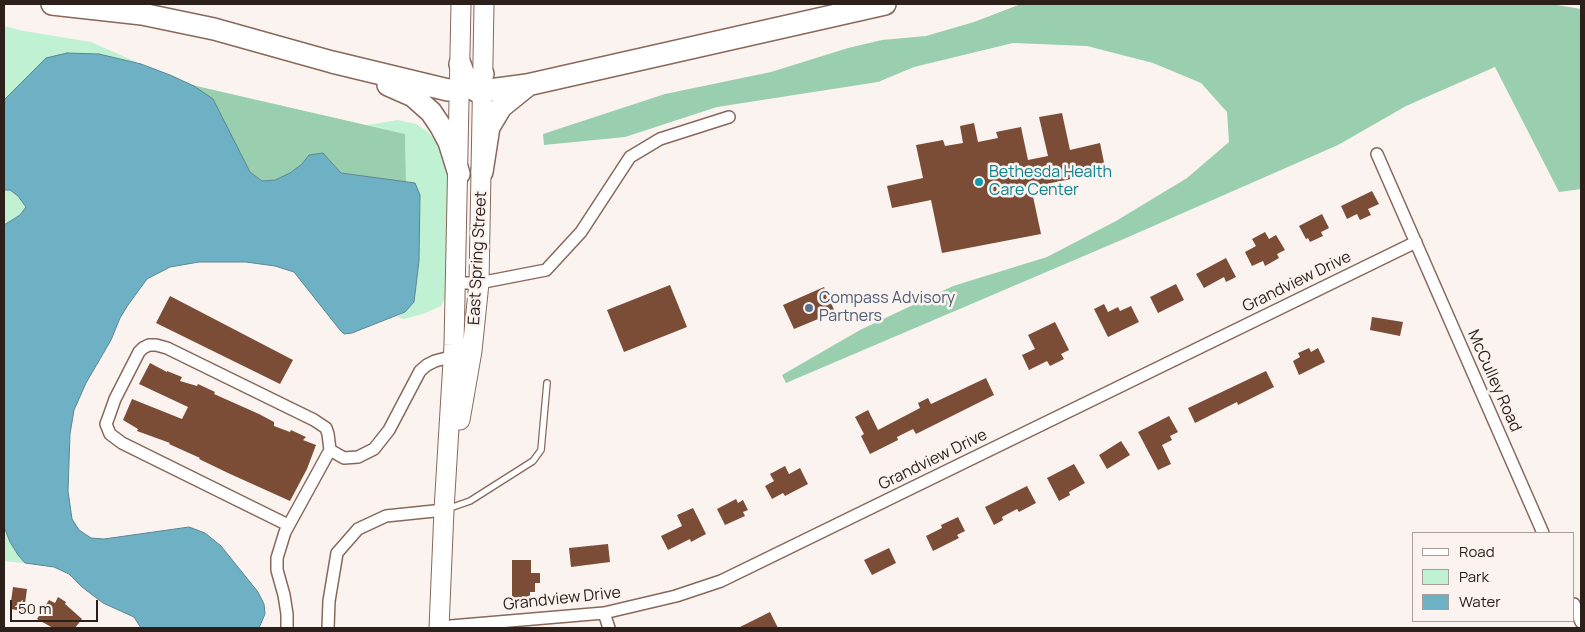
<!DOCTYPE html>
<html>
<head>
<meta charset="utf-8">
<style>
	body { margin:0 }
	#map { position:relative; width:1585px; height:632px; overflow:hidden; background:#fbf3f0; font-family:Manrope,sans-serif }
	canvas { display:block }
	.frame { position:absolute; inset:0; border:5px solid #2d201a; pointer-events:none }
	.legend { position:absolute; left:1412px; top:532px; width:162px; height:90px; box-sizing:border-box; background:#fbf3f0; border:1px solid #a99f9a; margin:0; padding:6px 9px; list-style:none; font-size:15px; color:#2d201a }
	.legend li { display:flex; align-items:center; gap:10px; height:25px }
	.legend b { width:25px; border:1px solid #a99f9a }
	.scale { position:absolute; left:10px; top:600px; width:88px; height:22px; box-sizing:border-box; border:2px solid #2d201a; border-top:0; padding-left:6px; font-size:15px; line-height:18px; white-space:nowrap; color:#2d201a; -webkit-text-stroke:4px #fbf3f0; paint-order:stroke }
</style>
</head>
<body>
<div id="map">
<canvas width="1585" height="632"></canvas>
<div class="frame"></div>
<ul class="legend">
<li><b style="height:6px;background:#fff"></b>Road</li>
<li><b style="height:14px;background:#c0f1d2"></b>Park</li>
<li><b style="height:14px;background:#6fb1c4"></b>Water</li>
</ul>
<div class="scale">50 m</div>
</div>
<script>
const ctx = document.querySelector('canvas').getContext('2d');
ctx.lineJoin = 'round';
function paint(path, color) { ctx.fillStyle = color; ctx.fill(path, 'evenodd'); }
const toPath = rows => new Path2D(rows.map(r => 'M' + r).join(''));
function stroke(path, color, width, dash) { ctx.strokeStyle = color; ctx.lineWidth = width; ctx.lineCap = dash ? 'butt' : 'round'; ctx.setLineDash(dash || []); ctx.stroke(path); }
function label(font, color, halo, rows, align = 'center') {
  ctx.font = font + ' Manrope,sans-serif'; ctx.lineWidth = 5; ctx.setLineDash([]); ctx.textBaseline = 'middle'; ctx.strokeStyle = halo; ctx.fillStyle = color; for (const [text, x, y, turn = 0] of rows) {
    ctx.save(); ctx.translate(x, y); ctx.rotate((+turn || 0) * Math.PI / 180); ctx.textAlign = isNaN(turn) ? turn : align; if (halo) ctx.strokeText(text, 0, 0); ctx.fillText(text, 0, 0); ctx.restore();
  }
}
const green = toPath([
	[4,26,24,31,91,42,141,64,99,54,46,58,4,100],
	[398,120,416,124,427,131,443,150,449,173,447,294,441,306,423,314,404,319,397,317,405,312,414,302,419,261,420,195,415,183,406,182,405,134,367,125],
	[4,190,10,190,18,196,26,207,20,215,4,225],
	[4,527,10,542,18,555,25,563,4,561]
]);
const forest = toPath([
	[1021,4,1551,4,1581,9,1581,189,1559,192,1495,67,1406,106,1338,145,1126,238,786,383,782,375,860,330,953,286,1047,257,1116,221,1187,178,1229,142,1227,112,1201,83,1153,63,1087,46,1013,43,914,67,878,82,717,107,625,137,544,145,543,134,665,94,771,72,848,48,882,40,926,36,974,22],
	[192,85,405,134,406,182,341,173,323,153,309,155,302,164,290,173,275,180,262,181,250,172,240,153]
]);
const water = toPath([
	[67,53,99,54,141,64,170,75,194,86,213,99,250,172,262,181,275,180,290,173,302,164,309,155,323,153,341,173,415,183,420,195,419,261,414,302,405,312,352,333,344,334,340,330,294,272,275,266,246,262,199,262,170,267,147,279,128,305,120,318,111,340,86,383,74,410,70,434,68,491,72,519,79,530,91,538,104,539,189,527,205,533,221,546,258,592,264,604,265,614,259,628,141,628,134,617,103,603,82,587,69,574,54,567,25,563,18,555,10,542,4,527,4,225,20,215,26,207,18,196,10,190,4,190,4,100,46,58,67,53]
]);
const building = toPath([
	[1062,113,1070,150,1100,143,1106,172,1031,187,1041,234,942,253,931,200,892,208,887,186,923,178,916,145,943,140,945,146,963,143,960,126,974,123,978,142,998,138,996,132,1021,127,1028,160,1048,156,1039,117],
	[1372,191,1379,204,1368,209,1371,215,1360,220,1357,214,1347,219,1341,206],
	[1322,214,1329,228,1321,232,1323,236,1310,242,1308,238,1306,239,1299,226],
	[1265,232,1269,239,1276,235,1285,250,1277,254,1279,258,1265,266,1263,261,1252,266,1245,252,1256,246,1252,239],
	[1226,258,1236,277,1226,282,1224,277,1204,288,1196,274],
	[1176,284,1184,300,1158,313,1150,297],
	[670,285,687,327,624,352,607,310],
	[824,287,835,312,794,329,783,305],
	[170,296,293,360,280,384,156,323],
	[1104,304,1108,312,1118,307,1120,311,1131,306,1139,322,1108,337,1094,309],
	[1372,317,1403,322,1400,336,1370,330],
	[1055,322,1069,350,1061,354,1064,359,1050,366,1047,361,1029,370,1022,355,1035,349,1028,335],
	[1309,348,1311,352,1318,348,1325,362,1299,375,1293,361,1300,357,1298,353],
	[150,363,167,372,167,371,182,377,180,381,197,386,198,384,215,392,214,394,259,414,274,422,274,426,290,432,291,430,306,437,303,440,316,445,307,469,290,501,228,473,199,459,200,458,169,444,170,443,137,431,138,429,123,420,132,399,182,419,188,407,139,384],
	[1266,371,1274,387,1238,405,1237,402,1195,423,1188,408],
	[986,378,994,395,916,434,913,429,897,437,898,440,870,454,861,436,864,434,855,417,868,410,878,430,920,408,918,403,928,398,931,404],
	[1169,416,1178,432,1170,436,1172,440,1162,445,1171,464,1158,470,1138,432],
	[1121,441,1130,455,1107,469,1099,455],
	[1074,464,1085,483,1069,492,1070,495,1059,501,1047,478],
	[785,466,789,474,800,468,808,484,785,496,783,493,772,499,765,486,774,481,770,474],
	[1027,486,1036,503,1019,512,1017,509,1002,517,1003,520,994,525,985,507],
	[736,499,738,503,743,500,748,510,743,512,745,516,725,525,717,509],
	[693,508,706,534,691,542,690,539,668,550,661,536,682,526,677,515],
	[958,517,965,531,957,535,959,538,933,551,926,536,942,528,941,525],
	[608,544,610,562,571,567,569,548],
	[889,548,896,563,872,575,864,560],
	[512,560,531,560,531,573,540,573,540,583,535,583,535,592,530,592,530,604,512,604],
	[13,587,27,589,24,611,10,609],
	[58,597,66,602,65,604,82,619,75,628,53,628,37,619,49,600,55,603],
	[770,612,778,628,738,628]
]);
const service = toPath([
	[447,509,470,501,533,461,541,450,547,383]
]);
const minor = toPath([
	[1377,154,1543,533],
	[456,283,479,283,546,270,581,232,630,157,660,139,729,117],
	[288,525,122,443,110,434,106,424,109,416,115,399,139,352,143,348,149,345,156,345,167,348,314,420,326,428,328,434,330,450],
	[1574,604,1581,622],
	[604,613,609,628],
	[439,627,604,613,676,596,721,581,1416,242],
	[287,628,287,614,284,595,277,570,277,558,285,532,330,450,344,458,358,457,374,449,389,430,420,371,427,365,435,361,454,356],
	[328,628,329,601,337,553,358,529,386,516,444,510]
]);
const primary = toPath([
	[460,420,472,351,479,283,484,4],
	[439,628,444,510,454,345,461,4]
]);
const motorway = toPath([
	[52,4,142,14,214,29,332,62,448,90,463,89,477,83,483,74],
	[460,64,467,83,476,91,482,91,527,85,885,4],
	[388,85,413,96,431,112,441,127,449,142,459,174],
	[482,172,489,127,501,107,527,86]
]);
const markers = [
	[979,182,5,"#0f9aa8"],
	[809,308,5,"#5c6f8a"]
];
const cultureNames = [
	["Bethesda Health",989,173],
	["Care Center",989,191]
];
const streetNames = [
	["East Spring Street",478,258,-87],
	["Grandview Drive",1297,282,-26],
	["McCulley Road",1494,381,66],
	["Grandview Drive",933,460,-26],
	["Grandview Drive",562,599,-6]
];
const serviceNames = [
	["Compass Advisory",819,299],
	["Partners",819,317]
];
paint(green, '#c0f1d2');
paint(forest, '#99cfae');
paint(water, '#6fb1c4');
stroke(water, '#5b8691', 1);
paint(building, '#7b4c36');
stroke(service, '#88685a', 8);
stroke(minor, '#88685a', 14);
stroke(primary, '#88685a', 21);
stroke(motorway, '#88685a', 24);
stroke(service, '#fff', 5.5);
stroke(minor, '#fff', 11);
stroke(primary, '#fff', 19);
stroke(motorway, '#fff', 21);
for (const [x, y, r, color] of markers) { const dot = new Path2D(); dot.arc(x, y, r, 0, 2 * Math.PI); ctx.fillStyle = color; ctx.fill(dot); stroke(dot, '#fbf3f0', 2); }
label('16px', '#0d838f', '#fbf3f0', cultureNames, 'left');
label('16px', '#2d201a', '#fbf3f0', streetNames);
label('16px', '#4e5e75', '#fbf3f0', serviceNames, 'left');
</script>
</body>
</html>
